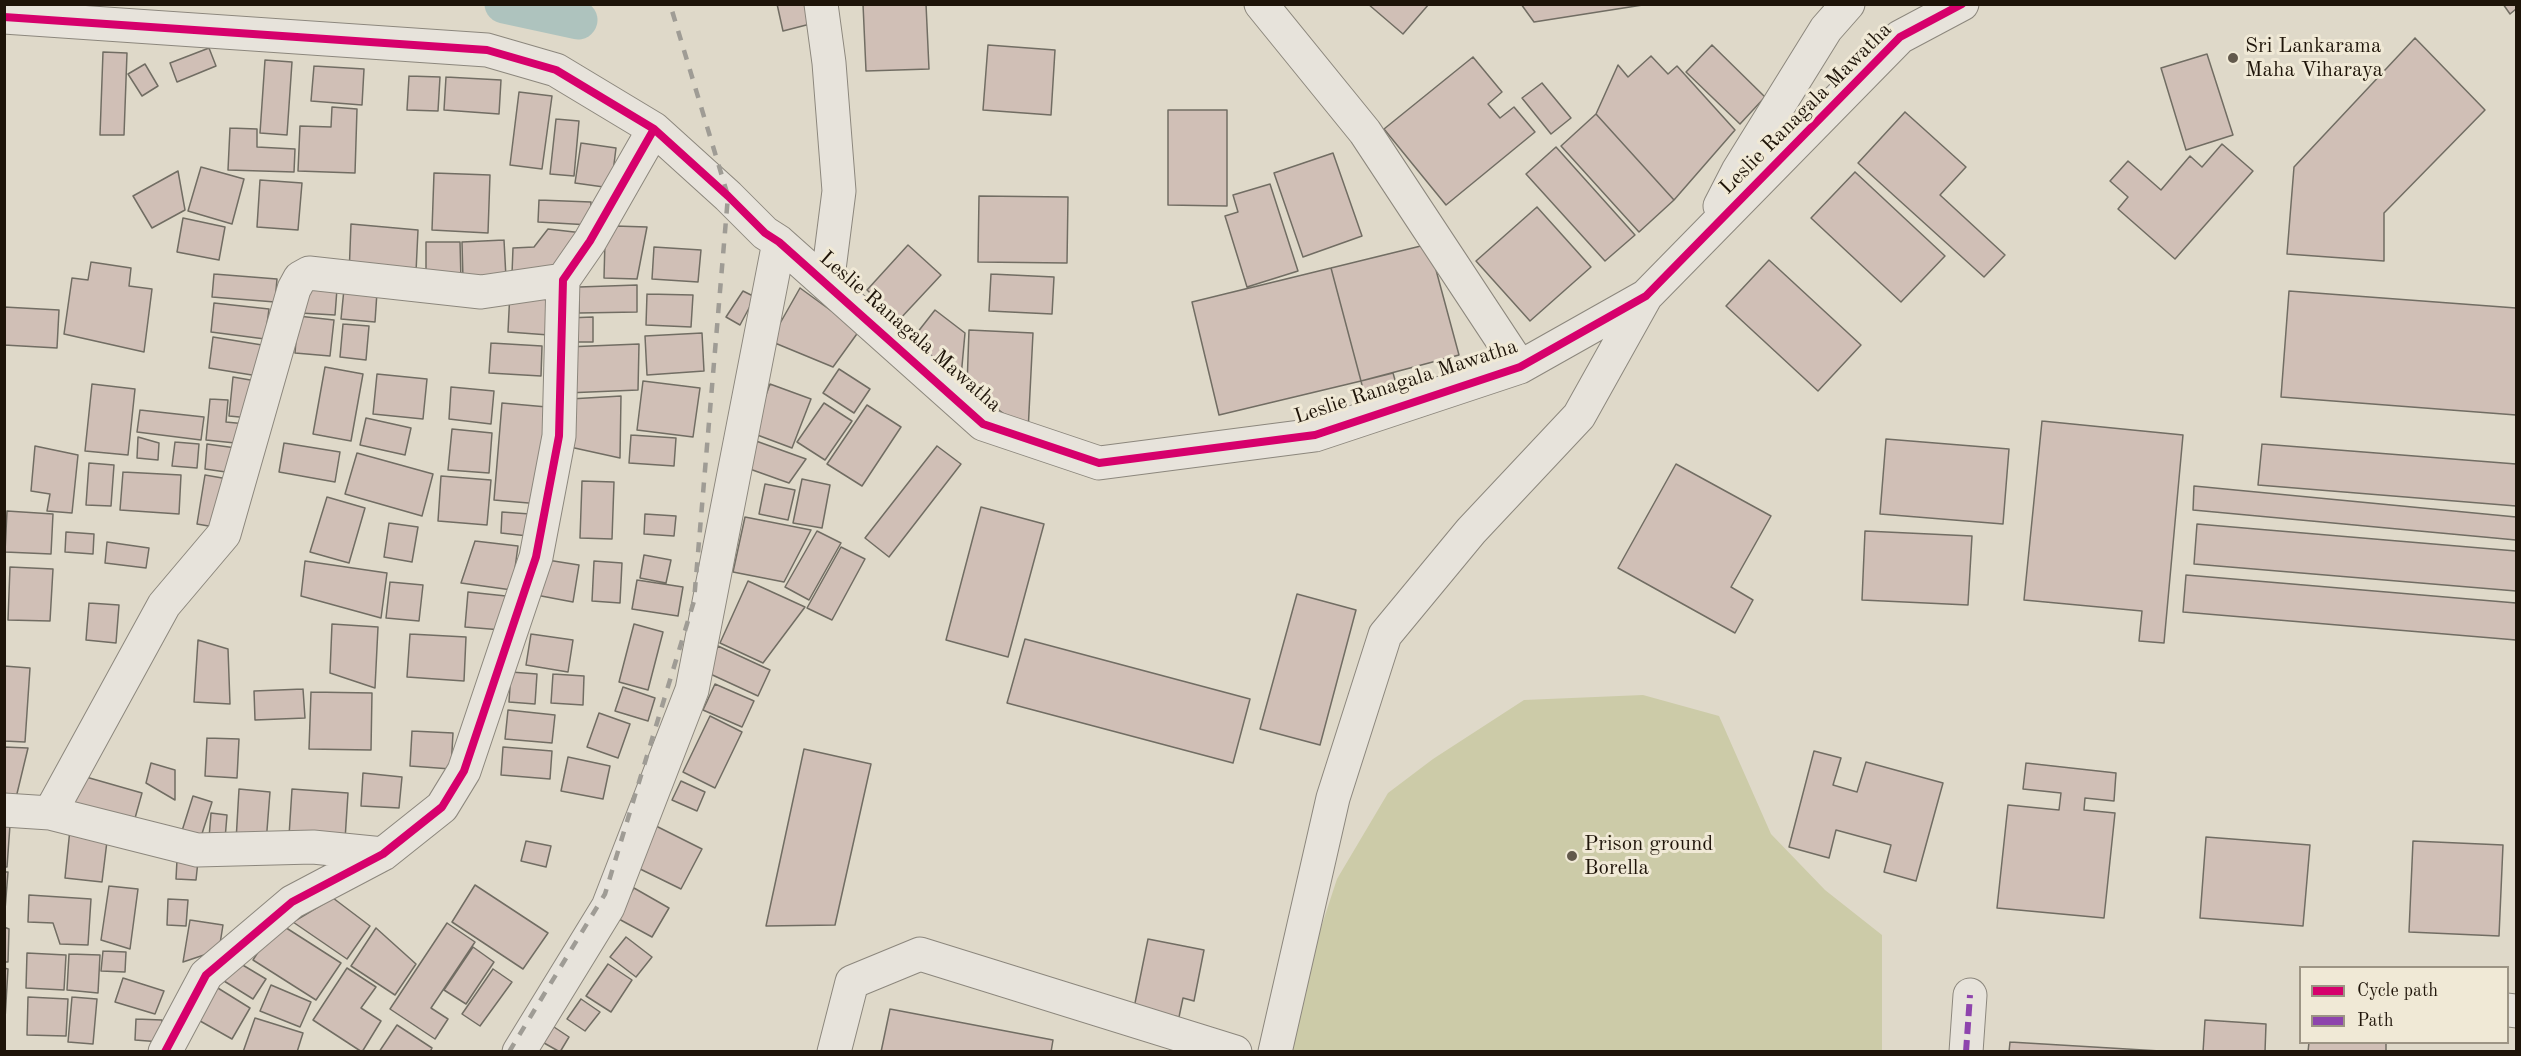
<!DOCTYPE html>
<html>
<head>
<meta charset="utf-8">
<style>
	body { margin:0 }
	#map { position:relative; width:2521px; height:1056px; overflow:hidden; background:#dfd9c9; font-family:"Old Standard TT",serif }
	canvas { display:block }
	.frame { position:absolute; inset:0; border:6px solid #1e1409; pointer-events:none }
	.legend { position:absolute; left:2299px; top:966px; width:210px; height:78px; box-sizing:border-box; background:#f0e9d6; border:2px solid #9c9484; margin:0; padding:8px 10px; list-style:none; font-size:18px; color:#1e1409 }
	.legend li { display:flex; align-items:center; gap:12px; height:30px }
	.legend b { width:30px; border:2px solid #9c9484 }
</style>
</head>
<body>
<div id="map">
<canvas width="2521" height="1056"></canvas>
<div class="frame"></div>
<ul class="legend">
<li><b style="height:8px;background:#d6006c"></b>Cycle path</li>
<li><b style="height:8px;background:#8e44ad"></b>Path</li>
</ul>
</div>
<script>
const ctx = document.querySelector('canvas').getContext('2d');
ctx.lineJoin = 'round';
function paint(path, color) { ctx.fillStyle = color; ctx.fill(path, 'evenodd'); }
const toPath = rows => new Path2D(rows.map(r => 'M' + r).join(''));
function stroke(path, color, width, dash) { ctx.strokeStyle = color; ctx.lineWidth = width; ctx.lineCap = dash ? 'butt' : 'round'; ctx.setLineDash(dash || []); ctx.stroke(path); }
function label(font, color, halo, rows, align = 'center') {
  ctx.font = font + ' "Old Standard TT",serif'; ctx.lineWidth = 6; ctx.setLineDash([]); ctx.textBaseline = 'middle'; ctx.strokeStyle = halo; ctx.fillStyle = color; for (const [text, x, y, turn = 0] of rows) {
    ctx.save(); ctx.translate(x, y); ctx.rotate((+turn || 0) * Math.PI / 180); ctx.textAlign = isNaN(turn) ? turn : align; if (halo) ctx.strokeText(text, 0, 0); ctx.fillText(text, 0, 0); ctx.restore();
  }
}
const green = toPath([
	[1643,695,1719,716,1771,834,1825,890,1882,935,1882,1051,1280,1052,1337,879,1388,793,1433,759,1524,700]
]);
const canal = toPath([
	[504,4,578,20]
]);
const building = toPath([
	[777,4,811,4,818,22,783,31,777,4],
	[863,4,926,4,929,69,866,71,863,4],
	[1368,4,1429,4,1403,34,1368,4],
	[1521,4,1649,4,1534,22,1521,4],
	[2503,4,2516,4,2516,9,2510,14,2503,4],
	[2415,38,2485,110,2384,213,2384,261,2287,254,2294,167,2415,38],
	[988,45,1055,50,1051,115,983,110,988,45],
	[1712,45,1765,97,1740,124,1686,72,1712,45],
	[209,48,216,66,177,82,170,63,209,48],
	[103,52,127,53,124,135,100,135,103,52],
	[2207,54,2233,135,2186,150,2161,68,2207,54],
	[1651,56,1668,74,1677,66,1735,130,1674,200,1596,114,1618,65,1628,77,1651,56],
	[1473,57,1502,92,1488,104,1500,118,1514,107,1535,132,1446,205,1384,129,1473,57],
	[265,60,292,62,287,135,260,133,265,60],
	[145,64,158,86,142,96,128,74,145,64],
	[314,66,364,69,362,105,311,101,314,66],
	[409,76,440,77,438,111,407,110,409,76],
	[446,77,501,80,499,114,444,110,446,77],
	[1542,83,1571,118,1551,134,1522,98,1542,83],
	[519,92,552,96,542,169,510,165,519,92],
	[332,107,357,109,355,173,298,171,300,126,331,127,332,107],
	[1168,110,1227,110,1227,206,1168,205,1168,110],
	[1905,112,1966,167,1940,195,2005,255,1984,277,1858,163,1905,112],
	[1596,114,1674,200,1639,232,1561,146,1596,114],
	[556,119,579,121,574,176,550,174,556,119],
	[230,128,257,129,257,147,295,149,294,172,228,170,230,128],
	[581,143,616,148,611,188,575,183,581,143],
	[2222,144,2253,171,2175,259,2118,209,2128,197,2110,181,2128,161,2161,190,2190,156,2202,167,2222,144],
	[1556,147,1635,235,1605,261,1526,174,1556,147],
	[1333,153,1362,236,1303,257,1274,173,1333,153],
	[201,167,244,179,232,224,188,211,201,167],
	[178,171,185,210,152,228,133,196,178,171],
	[1855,172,1945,256,1901,302,1811,218,1855,172],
	[434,173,490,175,488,233,432,230,434,173],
	[260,180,302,183,298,230,257,227,260,180],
	[1270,184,1298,271,1247,287,1225,216,1238,212,1233,195,1270,184],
	[979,196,1068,197,1067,263,978,262,979,196],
	[539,200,591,202,590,225,538,222,539,200],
	[1537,207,1591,267,1530,321,1476,261,1537,207],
	[183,218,225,227,219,260,177,252,183,218],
	[351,224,418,230,416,272,349,275,351,224],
	[615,226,647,227,637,279,604,278,605,240,615,226],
	[548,229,583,233,557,273,512,274,513,248,534,247,548,229],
	[504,240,506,278,463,280,462,242,504,240],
	[426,242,460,242,461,281,426,281,426,242],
	[1429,244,1459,355,1361,381,1331,268,1429,244],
	[908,245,941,275,899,320,867,290,908,245],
	[654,247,701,250,698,282,652,279,654,247],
	[1769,260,1861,345,1818,391,1726,306,1769,260],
	[91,262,131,268,129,286,152,289,144,352,64,334,72,278,88,280,91,262],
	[1331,268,1361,381,1219,415,1192,302,1331,268],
	[214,274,277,279,275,302,212,297,214,274],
	[991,274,1054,277,1052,314,989,311,991,274],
	[637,285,637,312,579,313,579,287,637,285],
	[302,286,337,289,335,315,300,313,302,286],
	[800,288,859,331,833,367,770,341,800,288],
	[344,289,377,292,375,322,341,319,344,289],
	[510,291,551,293,549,335,508,332,510,291],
	[743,291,755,297,740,325,726,317,743,291],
	[2289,291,2516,308,2516,415,2281,397,2289,291],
	[647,294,693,295,691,327,646,325,647,294],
	[214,303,269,309,265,339,211,332,214,303],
	[4,307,59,310,57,348,4,345,4,307],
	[935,310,965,333,960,388,906,347,935,310],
	[298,316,334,320,330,356,295,353,298,316],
	[593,317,593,342,568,342,567,318,593,317],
	[343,324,369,326,366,360,340,357,343,324],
	[969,330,1033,333,1028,432,967,386,969,330],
	[702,333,704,371,647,375,645,336,702,333],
	[213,337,262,345,258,376,209,368,213,337],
	[491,343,542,346,541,376,489,373,491,343],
	[639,344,638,390,566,393,566,347,639,344],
	[325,367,363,374,351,441,313,434,325,367],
	[839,369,870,389,854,413,823,393,839,369],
	[1393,373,1401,401,1368,410,1361,381,1393,373],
	[377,374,427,379,423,419,373,414,377,374],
	[233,377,256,381,250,418,229,416,233,377],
	[643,381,700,388,693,437,637,430,643,381],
	[92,384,135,389,128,455,85,451,92,384],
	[770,384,811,399,792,448,752,433,770,384],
	[451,387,494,391,491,424,449,419,451,387],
	[621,396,620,458,570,447,570,399,621,396],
	[210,399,228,400,226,422,246,424,245,444,206,440,210,399],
	[502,403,547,407,540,504,494,500,502,403],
	[824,403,852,421,825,460,797,442,824,403],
	[867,405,901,427,862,486,827,464,867,405],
	[140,410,204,417,201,440,137,432,140,410],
	[366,418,411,428,405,455,360,445,366,418],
	[2042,421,2183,435,2164,643,2139,641,2142,611,2024,600,2042,421],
	[452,429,492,433,489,473,448,470,452,429],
	[631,435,676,438,674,466,629,463,631,435],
	[138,437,159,443,158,460,137,458,138,437],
	[1886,439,2009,449,2003,524,1880,514,1886,439],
	[756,441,806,459,789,483,747,468,756,441],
	[175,442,199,444,197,468,172,466,175,442],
	[284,443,340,452,335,482,279,472,284,443],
	[207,444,236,448,233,473,205,469,207,444],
	[2262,444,2516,464,2516,506,2258,485,2262,444],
	[35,446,78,455,72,513,47,511,50,494,31,491,35,446],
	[937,446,961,464,889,557,865,538,937,446],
	[357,453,433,474,422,516,345,494,357,453],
	[89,463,114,465,111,506,86,505,89,463],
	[1676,464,1771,516,1731,587,1753,600,1735,633,1618,568,1676,464],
	[123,472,181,475,179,514,120,510,123,472],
	[205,475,228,479,220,528,197,524,205,475],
	[441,476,491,480,487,525,438,521,441,476],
	[802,479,830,485,822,528,793,523,802,479],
	[582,481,614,482,612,539,580,538,582,481],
	[765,484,795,490,788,520,759,514,765,484],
	[2194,486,2516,517,2516,540,2193,510,2194,486],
	[327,497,365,508,349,563,310,552,327,497],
	[981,507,1044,524,1008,657,946,640,981,507],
	[7,511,53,514,51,554,5,552,7,511],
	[502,512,530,514,528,536,501,533,502,512],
	[645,514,676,516,674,536,644,534,645,514],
	[745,517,811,530,784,582,733,572,745,517],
	[389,523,418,527,412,562,384,557,389,523],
	[2197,524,2516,551,2516,591,2194,564,2197,524],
	[817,531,841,543,809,600,785,587,817,531],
	[1865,531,1972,536,1968,605,1862,600,1865,531],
	[66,532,94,534,93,554,65,552,66,532],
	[475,541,518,546,512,590,461,583,475,541],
	[107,542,149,548,146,568,105,563,107,542],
	[841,547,865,559,832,620,807,608,841,547],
	[644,555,671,560,666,583,640,578,644,555],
	[541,559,579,565,573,602,536,595,541,559],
	[305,561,387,573,381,618,301,596,305,561],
	[594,561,622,563,620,603,592,601,594,561],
	[10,567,53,569,50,621,8,620,10,567],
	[2186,575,2516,603,2516,640,2183,612,2186,575],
	[637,580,683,587,678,616,632,609,637,580],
	[748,581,805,607,763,663,720,643,748,581],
	[390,582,423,585,419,621,386,618,390,582],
	[468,592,506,596,502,630,465,627,468,592],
	[1297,594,1356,610,1320,745,1260,729,1297,594],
	[89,603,119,605,116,643,86,640,89,603],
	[332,624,378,627,375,688,330,673,332,624],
	[634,624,663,632,648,690,619,682,634,624],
	[410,634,466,637,464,681,407,677,410,634],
	[531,634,573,640,568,672,526,665,531,634],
	[1025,639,1250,699,1233,763,1007,703,1025,639],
	[198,640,228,649,230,704,194,702,198,640],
	[718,646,770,670,758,696,706,672,718,646],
	[4,666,30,668,25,742,4,741,4,666],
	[511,672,537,674,535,704,509,702,511,672],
	[553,674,584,676,583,705,551,703,553,674],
	[715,684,754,701,742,727,703,710,715,684],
	[623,687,655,698,648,721,615,711,623,687],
	[303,689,305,718,255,720,254,691,303,689],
	[311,692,372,693,371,750,309,749,311,692],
	[508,710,555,715,552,743,505,739,508,710],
	[599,713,630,724,618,758,587,747,599,713],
	[710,716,742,732,715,788,683,772,710,716],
	[412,731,453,733,451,769,410,766,412,731],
	[207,738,239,739,237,778,205,776,207,738],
	[4,747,28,748,14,806,4,805,4,747],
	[503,747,552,751,550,779,501,775,503,747],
	[804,749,871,764,835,925,766,926,804,749],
	[1814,751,1841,758,1833,785,1857,792,1866,762,1943,783,1916,881,1884,872,1891,845,1836,830,1829,858,1789,847,1814,751],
	[568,757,610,766,603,799,561,791,568,757],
	[151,763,175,770,175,800,146,783,151,763],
	[2026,763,2116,773,2114,801,2085,798,2084,810,2115,813,2104,918,1997,908,2008,805,2059,810,2061,793,2023,789,2026,763],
	[363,773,402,777,399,808,361,806,363,773],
	[79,775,142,793,132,829,69,810,79,775],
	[681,781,705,792,697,811,672,800,681,781],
	[239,789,270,792,266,843,236,841,239,789],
	[292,789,348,793,345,840,289,836,292,789],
	[193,796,212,802,200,840,181,834,193,796],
	[211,813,227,815,225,839,209,838,211,813],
	[4,825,10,825,7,867,4,867,4,825],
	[654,825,702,849,681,889,634,866,654,825],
	[70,829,108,833,102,882,65,878,70,829],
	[2206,837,2310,845,2303,926,2200,918,2206,837],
	[526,841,551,846,546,867,521,861,526,841],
	[2413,841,2503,845,2499,936,2409,932,2413,841],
	[177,860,198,861,196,880,176,879,177,860],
	[4,872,8,872,5,910,4,910,4,872],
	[475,885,548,933,523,969,452,922,475,885],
	[109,886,138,889,130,949,101,940,109,886],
	[634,888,669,908,652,937,617,918,634,888],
	[29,895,91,899,88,945,60,944,53,923,28,922,29,895],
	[333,898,370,926,347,959,293,922,333,898],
	[168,899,188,900,186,926,167,925,168,899],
	[190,920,223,925,219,950,183,962,190,920],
	[277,922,341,963,316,1000,253,960,277,922],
	[447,923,475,942,431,1008,448,1019,435,1039,390,1009,447,923],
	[4,927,9,929,8,962,4,962,4,927],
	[376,928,416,964,395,995,351,966,376,928],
	[626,937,652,957,636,977,610,957,626,937],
	[1148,939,1204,950,1194,1001,1183,998,1179,1017,1134,1008,1148,939],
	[473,947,494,962,466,1004,444,990,473,947],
	[103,951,126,952,125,972,101,971,103,951],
	[27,953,66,955,64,990,26,988,27,953],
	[69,954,100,955,98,993,67,990,69,954],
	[236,961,266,979,253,999,224,981,236,961],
	[608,964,632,980,611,1012,586,996,608,964],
	[4,968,8,969,4,1036,4,968],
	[347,968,376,987,361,1008,381,1021,362,1052,313,1020,347,968],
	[493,969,512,982,480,1026,462,1014,493,969],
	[123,978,164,991,155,1014,115,1002,123,978],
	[213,985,250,1008,232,1039,193,1017,213,985],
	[271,985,311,1002,300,1027,260,1011,271,985],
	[28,997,68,999,66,1036,27,1035,28,997],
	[72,997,97,999,93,1044,68,1042,72,997],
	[581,999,600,1012,585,1031,567,1019,581,999],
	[890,1009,1053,1040,1051,1052,881,1052,890,1009],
	[255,1018,303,1033,297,1052,243,1052,255,1018],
	[136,1019,162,1020,161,1042,135,1040,136,1019],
	[2205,1020,2266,1024,2265,1052,2203,1052,2205,1020],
	[548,1023,569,1037,560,1052,537,1039,548,1023],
	[397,1025,432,1048,430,1052,379,1052,397,1025],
	[2010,1042,2177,1052,2009,1052,2010,1042],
	[2309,1042,2386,1042,2386,1052,2308,1052,2309,1042]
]);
const minor = toPath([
	[821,4,829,63,839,191,827,285],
	[1261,4,1365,132,1520,367],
	[4,17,487,50,556,70,654,129,728,196,765,233,779,242,983,424,1099,463,1315,435,1520,367,1646,296,1900,37,1962,4],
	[1720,206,1738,171,1826,29,1848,4],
	[4,810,50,813,164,605,224,534,294,289,300,278,309,273,481,292,563,280],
	[50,813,197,850,313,847,383,854],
	[2508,1010,2516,1011],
	[165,1052,206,975,292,902,383,854,442,807,464,771,536,557,559,436,563,280,590,241,654,129],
	[519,1052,608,907,692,690,779,242],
	[834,1052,852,982,920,954,1235,1052],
	[1275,1052,1333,798,1385,635,1471,531,1579,416,1646,296],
	[1966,1052,1970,995]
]);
const rail = toPath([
	[509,1052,605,894,694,601,728,196,670,4]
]);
const quiet = toPath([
	[1966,1052,1970,995]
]);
const cycleway = toPath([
	[4,17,487,50,556,70,654,129,728,196,765,233,779,242,983,424,1099,463,1315,435,1520,367,1646,296,1900,37,1962,4],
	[165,1052,206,975,292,902,383,854,442,807,464,771,536,557,559,436,563,280,590,241,654,129]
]);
const markers = [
	[2233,58,6,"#62594c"],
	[1572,856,6,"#62594c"]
];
const poiNames = [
	["Sri Lankarama",2245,46],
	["Maha Viharaya",2245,70],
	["Prison ground",1584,844],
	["Borella",1584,868]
];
const streetNames = [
	["Leslie Ranagala Mawatha",1806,109,-45],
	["Leslie Ranagala Mawatha",910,332,41],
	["Leslie Ranagala Mawatha",1406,382,-18]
];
paint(green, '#cccba8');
stroke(canal, '#aec3be', 39);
paint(building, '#d0bfb6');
stroke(building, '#716d63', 1.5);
stroke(minor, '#8c877d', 35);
stroke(minor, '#e7e3db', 33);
stroke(rail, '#9f9c95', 4.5, [10, 10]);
stroke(quiet, '#8e44ad', 6, [12, 6]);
stroke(cycleway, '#d6006c', 8);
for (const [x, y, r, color] of markers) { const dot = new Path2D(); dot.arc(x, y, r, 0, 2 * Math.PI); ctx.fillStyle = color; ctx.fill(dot); stroke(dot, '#f0e9d6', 2); }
label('21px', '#1e1409', '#f0e9d6', poiNames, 'left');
label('21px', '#1e1409', '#f0e9d6', streetNames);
</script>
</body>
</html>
